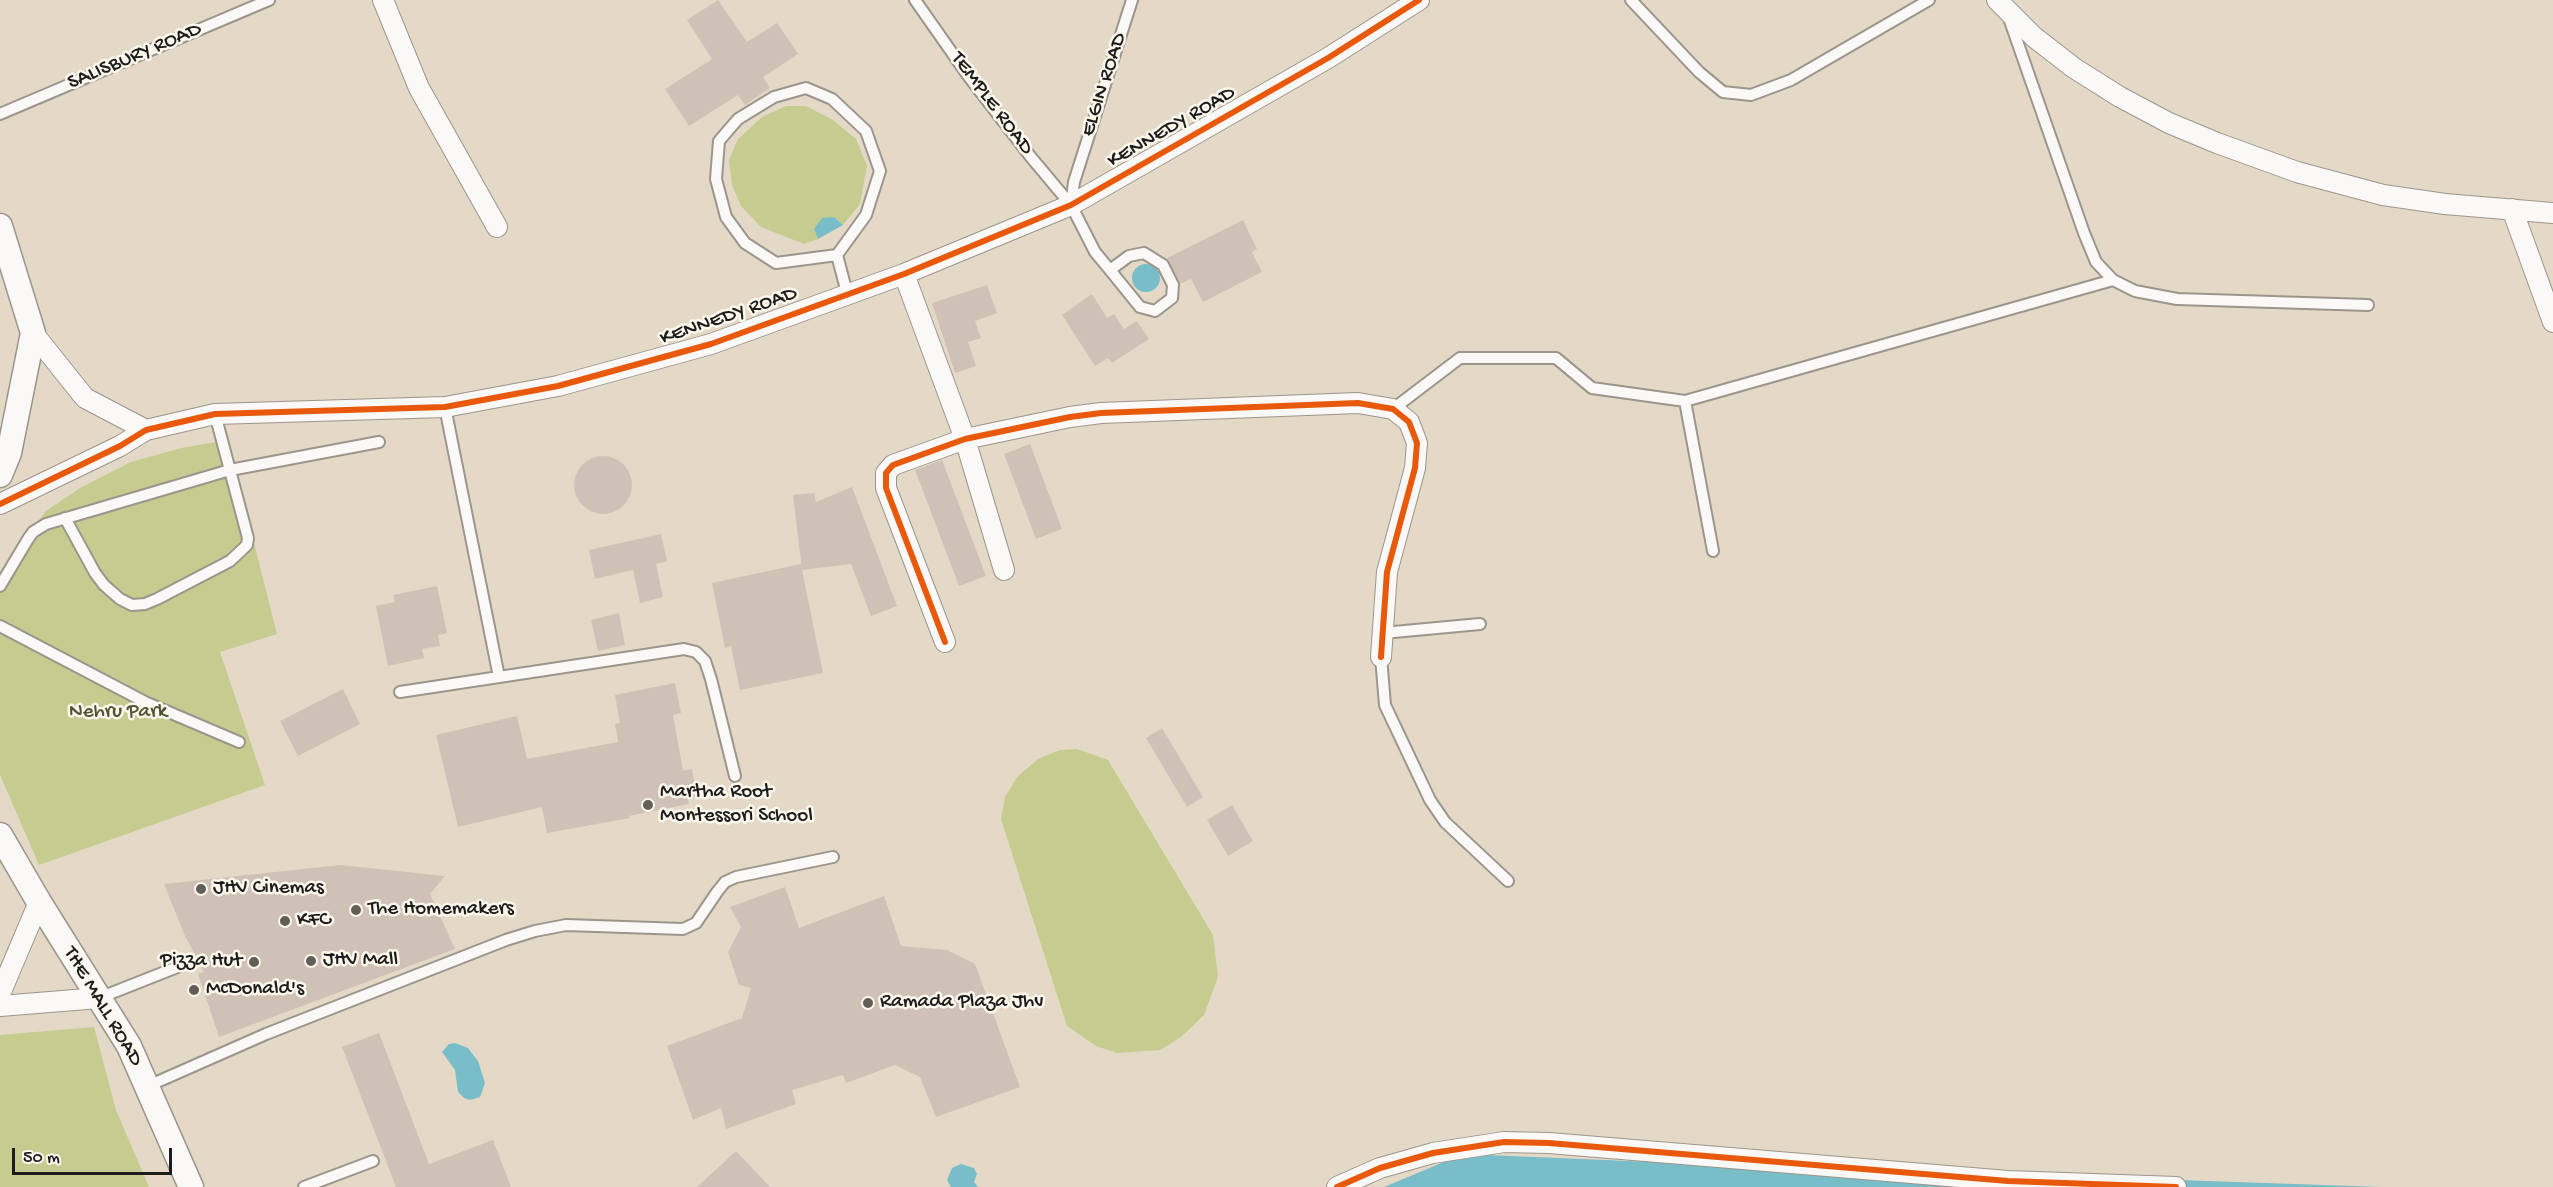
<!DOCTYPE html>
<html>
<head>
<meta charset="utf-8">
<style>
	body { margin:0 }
	#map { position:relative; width:2553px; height:1187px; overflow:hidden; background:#e4d9c7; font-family:"Gochi Hand",sans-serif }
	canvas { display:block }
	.scale { position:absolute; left:12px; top:1148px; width:160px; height:27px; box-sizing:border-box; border:3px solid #1c1c1c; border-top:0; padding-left:8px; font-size:18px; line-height:21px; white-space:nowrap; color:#1c1c1c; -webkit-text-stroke:4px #fbf7ec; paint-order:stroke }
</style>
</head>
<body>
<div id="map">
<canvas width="2553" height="1187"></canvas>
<div class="scale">50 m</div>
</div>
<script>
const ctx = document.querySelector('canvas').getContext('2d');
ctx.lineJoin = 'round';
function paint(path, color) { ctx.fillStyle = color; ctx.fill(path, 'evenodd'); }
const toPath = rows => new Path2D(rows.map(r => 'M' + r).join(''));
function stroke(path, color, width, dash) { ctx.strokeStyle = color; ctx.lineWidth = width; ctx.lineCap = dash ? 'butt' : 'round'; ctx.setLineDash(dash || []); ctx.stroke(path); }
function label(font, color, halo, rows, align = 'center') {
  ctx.font = font + ' "Gochi Hand",sans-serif'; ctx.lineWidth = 5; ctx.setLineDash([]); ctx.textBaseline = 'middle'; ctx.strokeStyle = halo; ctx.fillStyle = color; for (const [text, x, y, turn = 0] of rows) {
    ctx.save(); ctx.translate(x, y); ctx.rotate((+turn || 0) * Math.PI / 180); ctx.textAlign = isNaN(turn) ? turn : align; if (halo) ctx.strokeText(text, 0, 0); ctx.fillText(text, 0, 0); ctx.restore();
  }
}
const green = toPath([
	[786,106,806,106,833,120,856,139,867,166,860,204,843,225,834,217,814,229,818,239,804,244,761,227,741,206,732,185,729,160,738,139,762,117],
	[228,440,277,634,220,652,265,785,39,865,0,775,0,572,46,511,80,488,131,462,181,448],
	[1077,749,1108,760,1213,935,1218,977,1204,1015,1181,1037,1160,1050,1117,1053,1096,1046,1067,1026,1001,819,1005,797,1017,777,1038,759,1060,750],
	[94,1027,116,1110,149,1187,0,1187,0,1035]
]);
const water = toPath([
	[834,217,843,225,818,239,814,229,822,218],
	'1132 278a14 14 0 1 1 28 0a14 14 0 1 1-28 0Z',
	[455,1043,468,1048,478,1061,485,1083,480,1097,470,1100,464,1098,458,1092,455,1070,442,1052,449,1044],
	[1463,1154,1652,1162,2382,1187,1384,1187],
	[961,1164,974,1168,977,1174,974,1182,978,1187,951,1187,947,1180,952,1168]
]);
const building = toPath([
	[718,0,747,42,777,23,798,54,763,77,770,88,745,105,738,95,689,126,665,89,712,59,687,20],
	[1243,220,1257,249,1252,252,1262,272,1203,302,1191,279,1180,284,1167,258],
	[987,285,997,313,975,321,981,338,968,342,976,366,955,373,932,303],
	[1092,294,1107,318,1114,314,1124,329,1137,321,1149,339,1112,363,1108,358,1095,366,1062,315],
	[1030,444,1062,529,1036,539,1004,454],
	'574 485a29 29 0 1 1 58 0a29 29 0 1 1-58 0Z',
	[942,460,986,576,959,586,915,470],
	[852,487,897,606,871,616,851,564,802,570,823,673,740,690,731,646,725,648,712,583,801,564,802,570,793,495,814,493,816,502],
	[661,534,667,561,656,564,663,597,640,603,633,570,595,579,589,550],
	[437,586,447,633,438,635,440,646,422,649,424,658,388,666,376,606,395,602,393,595],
	[619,613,625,645,598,651,591,620],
	[675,683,681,713,673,715,683,771,692,769,697,797,688,799,689,804,629,816,630,818,547,833,542,807,458,827,436,735,517,716,527,759,618,742,615,724,620,723,615,695],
	[343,689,360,724,298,756,280,721],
	[1162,728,1203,797,1187,807,1146,738],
	[1232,805,1253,841,1228,856,1207,820],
	[340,865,445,876,430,894,455,949,219,1037,198,974,204,972,185,936,164,884],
	[785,887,799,928,884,896,901,946,947,950,975,964,1020,1087,936,1117,920,1077,895,1065,846,1083,843,1075,792,1090,796,1104,726,1129,721,1108,693,1120,667,1046,742,1018,751,988,739,985,728,952,741,927,730,907],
	[379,1033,429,1164,493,1140,511,1187,396,1187,342,1047],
	[736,1151,770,1187,697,1187]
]);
const service = toPath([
	[915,0,969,77,1030,156,1071,205,1095,252,1110,270,1140,307,1155,311,1172,298,1173,285,1163,265,1144,253,1129,256,1110,270],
	[1631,0,1699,72,1723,92,1751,95,1791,80,1929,0],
	[2009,18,2084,233,2096,262,2113,280,2135,291,2177,299,2368,305],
	[0,114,269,0],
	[1071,205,1074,182,1132,0],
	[837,255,776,263,745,243,726,217,716,179,719,141,738,119,774,97,806,88,832,99,866,131,880,171,866,215,837,255,847,293],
	[1685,401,1713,551],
	[1393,409,1460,358,1556,358,1592,388,1685,401,2113,280],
	[65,518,95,573,104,585,120,599,132,605,145,604,157,599,230,561,247,545,248,538,215,414],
	[0,586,28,539,33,532,46,524,230,470,379,442],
	[0,626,145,702,239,742],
	[1383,633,1480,624],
	[1381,657,1385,705,1430,800,1445,822,1508,881],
	[499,677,684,649,696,652,705,661,711,679,735,776],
	[400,692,499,677,445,407],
	[99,998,190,962],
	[148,1086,266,1034,506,940,535,931,566,925,683,929,696,923,717,892,725,882,736,877,833,857],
	[304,1187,373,1161]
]);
const minor = toPath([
	[383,0,419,88,497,227],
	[1997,0,2034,37,2074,68,2120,97,2169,123,2217,143,2297,172,2383,195,2445,204,2553,213],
	[2512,209,2553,322],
	[904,274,965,439,1004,570],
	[33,333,85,398,146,430],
	[0,504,120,446,146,430,215,414,445,407,558,386,711,344,904,274,1071,205,1328,58,1419,0],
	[945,642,886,488,886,473,893,465,965,439,1070,417,1101,413,1358,403,1393,409,1409,422,1417,443,1415,468,1387,572,1381,657],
	[0,994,39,902],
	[0,1006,99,998],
	[1337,1187,1380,1168,1433,1153,1504,1142,1549,1143,2008,1181,2176,1187]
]);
const tertiary = toPath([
	[0,226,33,333,9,453,0,475],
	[0,835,39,902,129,1046,191,1187]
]);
const cycleway = toPath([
	[0,504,120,446,146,430,215,414,445,407,558,386,711,344,904,274,1071,205,1328,58,1419,0],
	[945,642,886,488,886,473,893,465,965,439,1070,417,1101,413,1358,403,1393,409,1409,422,1417,443,1415,468,1387,572,1381,657],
	[1337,1187,1380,1168,1433,1153,1504,1142,1549,1143,2008,1181,2176,1187]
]);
const markers = [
	[648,805,6,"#625e58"],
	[201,889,6,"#625e58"],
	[356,910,6,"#625e58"],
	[285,921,6,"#625e58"],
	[311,961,6,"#625e58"],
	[254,962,6,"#625e58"],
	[194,990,6,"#625e58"],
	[868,1003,6,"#625e58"]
];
const streetNames = [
	["SALISBURY ROAD",135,57,-23],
	["ELGIN ROAD",1105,85,-72],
	["TEMPLE ROAD",991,104,53],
	["KENNEDY ROAD",1172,128,-30],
	["KENNEDY ROAD",729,317,-19],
	["THE MALL ROAD",102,1007,59]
];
const parkNames = [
	["Nehru Park",118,713]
];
const poiNames = [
	["Martha Root",660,793],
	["Montessori School",660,817],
	["JHV Cinemas",213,889],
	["The Homemakers",368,910],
	["KFC",297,921],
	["JHV Mall",323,961],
	["Pizza Hut",242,962,"right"],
	["McDonald's",206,990],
	["Ramada Plaza Jhv",880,1003]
];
paint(green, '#c6cb90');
paint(water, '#78bdc8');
paint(building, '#d0c1b7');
stroke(service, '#9b958b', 14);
stroke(minor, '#9b958b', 22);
stroke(tertiary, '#9b958b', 27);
stroke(service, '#fbf9f7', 10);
stroke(minor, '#fbf9f7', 20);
stroke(tertiary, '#fbf9f7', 24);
stroke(cycleway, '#e8590c', 6);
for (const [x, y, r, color] of markers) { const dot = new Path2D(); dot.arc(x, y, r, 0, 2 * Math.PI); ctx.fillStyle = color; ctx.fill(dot); stroke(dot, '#fbf7ec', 2); }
label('21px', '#1c1c1c', '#fbf7ec', streetNames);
label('21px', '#4f5535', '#fbf7ec', parkNames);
label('21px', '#1c1c1c', '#fbf7ec', poiNames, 'left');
</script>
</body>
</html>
